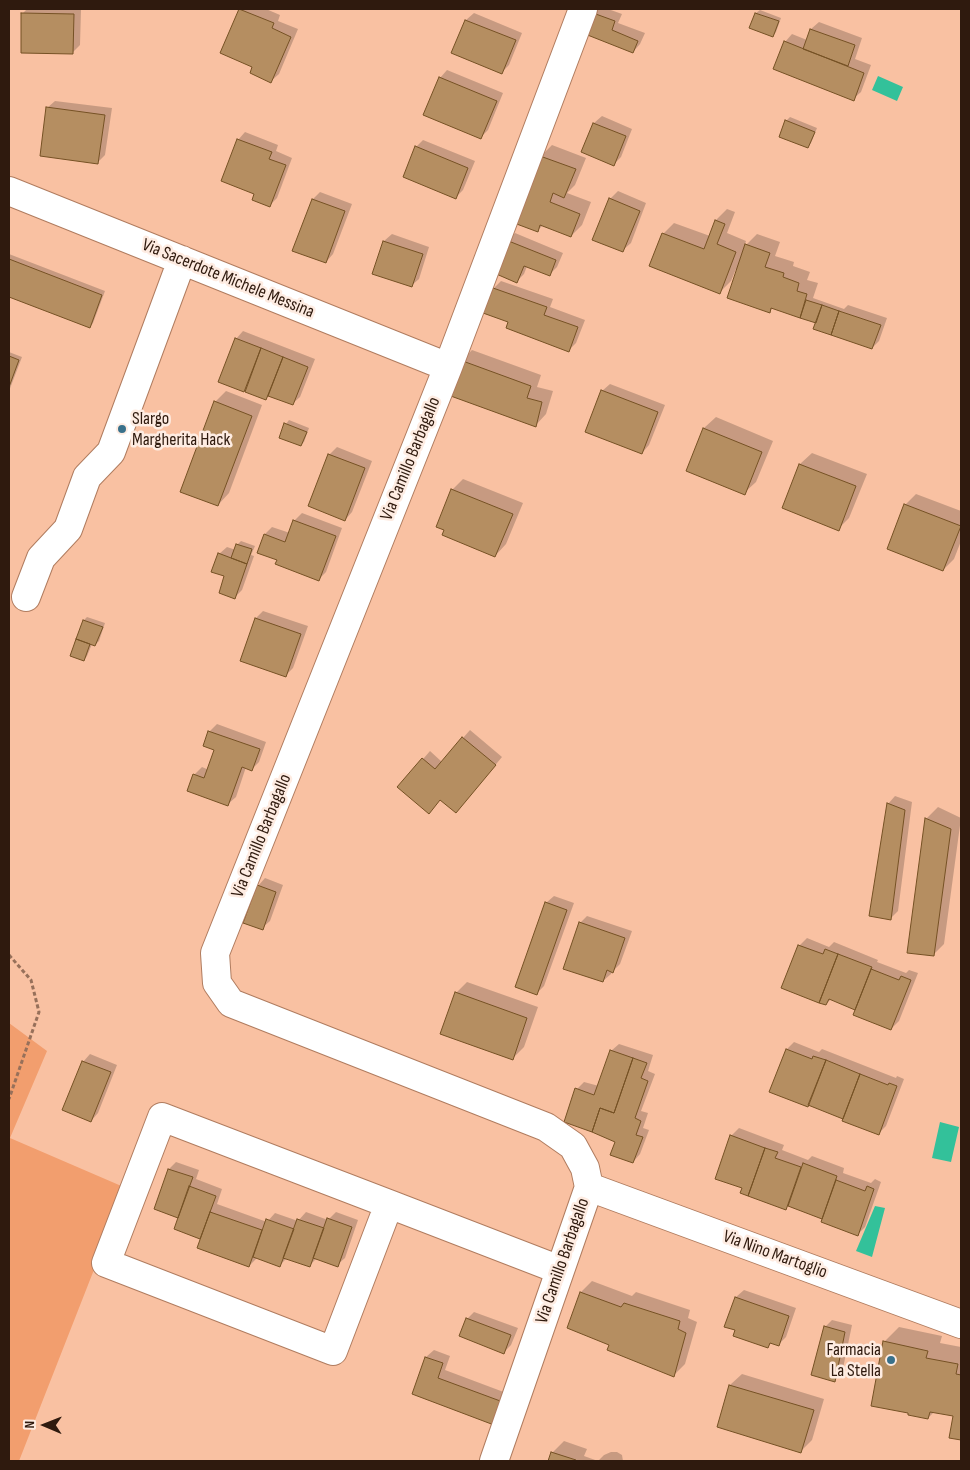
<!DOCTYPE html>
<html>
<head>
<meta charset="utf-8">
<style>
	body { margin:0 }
	#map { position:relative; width:970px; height:1470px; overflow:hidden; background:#f9c1a2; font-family:"Sofia Sans Condensed",sans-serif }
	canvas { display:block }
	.frame { position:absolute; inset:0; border:10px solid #2f1a0e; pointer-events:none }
	.north { position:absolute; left:20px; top:1400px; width:50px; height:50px; -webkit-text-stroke:4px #feece2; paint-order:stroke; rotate:271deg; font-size:14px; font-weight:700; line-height:20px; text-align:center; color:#2f1a0e }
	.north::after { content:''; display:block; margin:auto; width:18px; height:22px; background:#2f1a0e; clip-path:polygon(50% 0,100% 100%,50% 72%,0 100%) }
</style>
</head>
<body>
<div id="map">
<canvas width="970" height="1470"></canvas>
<div class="frame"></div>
<div class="north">N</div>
</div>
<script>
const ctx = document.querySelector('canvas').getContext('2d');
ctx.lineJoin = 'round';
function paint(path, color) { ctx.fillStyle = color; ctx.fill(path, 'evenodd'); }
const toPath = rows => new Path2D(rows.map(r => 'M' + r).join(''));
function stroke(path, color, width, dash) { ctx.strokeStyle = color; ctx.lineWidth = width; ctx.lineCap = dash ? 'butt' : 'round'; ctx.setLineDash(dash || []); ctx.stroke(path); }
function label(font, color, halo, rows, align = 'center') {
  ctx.font = font + ' "Sofia Sans Condensed",sans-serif'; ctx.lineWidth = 5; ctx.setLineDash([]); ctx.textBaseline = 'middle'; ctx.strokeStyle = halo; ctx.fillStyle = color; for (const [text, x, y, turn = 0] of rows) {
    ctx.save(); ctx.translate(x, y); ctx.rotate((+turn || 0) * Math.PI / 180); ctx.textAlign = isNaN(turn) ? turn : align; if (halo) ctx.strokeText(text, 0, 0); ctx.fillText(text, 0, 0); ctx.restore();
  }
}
const green = toPath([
	[9,1023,47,1051,10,1138,126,1188,19,1461,9,1461]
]);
const water = toPath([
	[878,76,903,87,897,101,872,90],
	[940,1122,959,1127,951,1162,932,1158],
	[875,1206,885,1208,872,1257,856,1251]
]);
const shadow = toPath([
	[27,9,81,9,80,45,73,52,22,14],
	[240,9,266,9,280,15,278,21,298,29,279,74,271,81,254,66,222,52],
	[599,9,608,9,622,14,618,23,645,33,640,44,633,52,594,14],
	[760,10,781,18,776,32,773,36,751,27,756,13],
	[474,13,522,33,509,65,502,72,453,52,466,20],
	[819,22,862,38,855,59,871,65,861,92,853,99,785,42,792,34,807,40,811,29],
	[447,70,503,93,488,130,481,137,440,78],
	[55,101,112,108,105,155,98,162,47,108],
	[602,116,632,129,621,157,614,164,583,151,594,123],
	[790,117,817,128,811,143,808,147,780,136,787,120],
	[245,132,278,145,276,151,292,158,277,198,270,205,256,193,238,140],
	[423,140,475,161,463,190,456,197,416,147],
	[552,145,586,158,575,185,567,193,591,202,582,225,571,236,543,225,537,231,541,156],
	[618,191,646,203,631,243,623,250,610,199],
	[320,192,352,204,333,254,326,262,313,199],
	[727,209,735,212,727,233,746,241,744,247,757,234,780,242,775,256,794,262,793,266,810,272,807,280,818,283,813,298,844,309,848,305,887,318,879,341,872,348,817,323,774,307,770,311,738,269,736,269,731,281,720,292,663,234,674,223,710,236,716,220],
	[515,233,563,253,557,267,549,275,527,266,524,274,517,281,507,241],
	[392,234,429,247,419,279,411,286,374,273,384,241],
	[9,254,105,291,93,323,90,327,9,296],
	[501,281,553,299,550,307,585,320,576,343,569,350,510,321,494,288],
	[243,331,315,359,300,397,292,404,269,395,266,399,219,381,236,339],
	[472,350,541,375,537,387,553,391,546,414,535,426,461,361],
	[9,352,22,357,9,391],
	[610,384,665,405,649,445,642,453,602,391],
	[226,391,262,405,229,493,218,505,215,402],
	[716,417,773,441,756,482,744,493,687,470,704,428],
	[289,420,309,428,304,442,301,445,286,424],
	[337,447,372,461,352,512,345,520,329,455],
	[812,453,867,474,849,518,838,529,783,507,800,464],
	[463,479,523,503,506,544,495,556,452,490],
	[916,494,961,511,961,541,954,559,943,570,905,505],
	[302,513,342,528,326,572,319,579,279,559,265,534,272,527,290,533,294,521],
	[241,541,255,546,251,555,254,556,242,590,235,597,219,554,227,547,236,550,237,545],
	[263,611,308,626,293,668,286,675,256,618],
	[87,617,105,623,99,641,95,645,92,644,87,656,84,660,84,620],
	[217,724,266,742,259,762,252,769,246,767,236,797,228,804,194,775,202,767,209,770,216,749,209,732],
	[470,730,502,757,463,804,441,799,436,805,399,787,430,751,442,762],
	[895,796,912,802,898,911,890,919,888,804],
	[938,807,961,818,944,944,933,955,908,952,927,818],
	[265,878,283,885,270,921,262,928,258,886],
	[554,896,574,903,544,986,537,993,546,903],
	[587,916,632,931,620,964,613,971,612,971,611,974,603,981,580,923],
	[807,938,829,947,834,942,878,960,877,962,906,973,909,970,918,973,899,1021,891,1029,856,1009,831,999,826,1004,783,987,800,945],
	[467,982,538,1007,524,1047,512,1059,456,993],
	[794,1042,819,1052,822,1049,896,1078,897,1076,904,1079,886,1126,878,1134,844,1118,787,1049],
	[619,1044,653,1055,648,1071,655,1074,641,1111,648,1113,643,1128,649,1130,640,1154,633,1162,577,1089,584,1082,599,1086,611,1051],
	[90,1054,117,1065,98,1113,91,1121,83,1062],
	[739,1128,784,1145,782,1150,808,1160,812,1156,844,1168,843,1173,871,1183,875,1179,881,1182,865,1227,858,1234,824,1218,789,1205,786,1208,743,1187,731,1136],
	[176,1162,199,1170,196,1179,222,1189,217,1204,267,1222,275,1213,298,1221,306,1212,328,1220,336,1212,358,1220,345,1258,337,1265,317,1258,309,1266,287,1258,279,1266,257,1258,249,1266,202,1238,176,1229,180,1217,169,1169],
	[592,1281,632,1296,636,1292,690,1310,688,1318,697,1322,685,1364,673,1376,610,1344,568,1327,581,1292],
	[744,1290,796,1308,786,1337,778,1345,772,1342,767,1347,736,1329,726,1326,736,1297],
	[474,1312,518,1328,511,1345,504,1352,467,1319],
	[832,1320,852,1325,842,1373,834,1381,825,1327],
	[899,1327,942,1336,940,1343,961,1347,961,1439,950,1437,954,1415,934,1412,928,1418,884,1342],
	[434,1350,450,1356,445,1370,509,1394,501,1416,413,1393,426,1357],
	[742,1374,824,1399,812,1440,801,1451,718,1426,730,1385],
	[564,1441,587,1449,584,1456,598,1461,604,1455,611,1452,617,1452,622,1455,623,1461,550,1461,553,1452]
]);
const building = toPath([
	[239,9,274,23,272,28,291,37,271,83,250,73,252,67,220,53,239,9],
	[21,13,74,14,73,54,21,53,21,13],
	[593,13,615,21,612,30,638,41,633,53,585,34,593,13],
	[755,13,779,21,773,37,749,28,755,13],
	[465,20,516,40,502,74,451,53,465,20],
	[810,29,855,45,848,66,803,49,810,29],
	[784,41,864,73,854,101,773,69,784,41],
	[439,77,497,101,481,139,423,115,439,77],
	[46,107,105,115,98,164,40,156,46,107],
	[785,120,815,132,808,148,779,137,785,120],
	[593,123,626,136,614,166,581,152,593,123],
	[237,139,272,152,269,159,286,165,270,207,252,200,254,194,221,181,237,139],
	[415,146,468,168,456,199,403,177,415,146],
	[540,156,576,169,564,198,553,193,550,202,580,214,571,237,540,225,538,232,514,223,540,156],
	[609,198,640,211,623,252,592,240,609,198],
	[312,199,345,211,326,263,292,251,312,199],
	[715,220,725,224,717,244,736,252,720,294,649,266,662,233,704,249,715,220],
	[506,240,556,260,550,276,524,266,517,283,494,273,506,240],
	[383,241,423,254,412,287,372,274,383,241],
	[745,244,770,253,765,267,784,273,783,277,799,283,797,291,807,294,800,318,771,308,770,313,727,298,745,244],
	[9,259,102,295,90,328,9,297,9,259],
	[493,288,547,307,544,315,578,327,569,352,506,328,508,322,483,313,493,288],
	[806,300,822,305,816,323,800,318,806,300],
	[822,305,839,311,831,335,813,329,822,305],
	[839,311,881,325,872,349,831,335,839,311],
	[235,338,261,348,244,392,218,382,235,338],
	[261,348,283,357,266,400,245,392,261,348],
	[9,356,19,360,9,387,9,356],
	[283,357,308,367,293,405,268,396,283,357],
	[460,360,531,386,527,398,542,402,536,427,448,395,460,360],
	[601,390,658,412,642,454,585,432,601,390],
	[214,401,252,416,218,506,180,492,214,401],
	[284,423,307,432,301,446,279,438,284,423],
	[703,428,762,452,745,495,686,471,703,428],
	[328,454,365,468,345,521,308,506,328,454],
	[799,464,856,486,839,531,782,508,799,464],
	[451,489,513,514,495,557,442,535,444,530,436,527,451,489],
	[904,504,961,526,943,571,887,549,904,504],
	[293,520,336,536,319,581,275,564,277,560,257,553,264,534,285,542,293,520],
	[236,544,252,549,247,564,231,558,236,544],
	[218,553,247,564,235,599,219,593,224,576,211,572,218,553],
	[255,618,301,634,286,677,240,661,255,618],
	[83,620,103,627,95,646,76,639,83,620],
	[76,639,90,644,84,661,70,656,76,639],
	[208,731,260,749,252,771,242,767,228,806,187,791,193,774,204,778,214,750,203,746,208,731],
	[462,737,496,765,456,813,440,800,429,814,397,787,422,758,435,769,462,737],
	[887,803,905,810,891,920,869,916,887,803],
	[925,818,951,829,934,956,907,953,925,818],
	[257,885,276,892,263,930,243,923,257,885],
	[545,902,567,910,537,995,515,987,545,902],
	[579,922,625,938,613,973,607,970,603,982,563,969,579,922],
	[798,945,823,954,825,949,838,954,819,1003,781,988,798,945],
	[838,954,872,967,855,1010,829,999,826,1005,819,1003,838,954],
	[871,969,899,980,901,976,911,980,891,1030,853,1015,871,969],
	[455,992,527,1018,513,1060,440,1034,455,992],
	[786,1049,812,1059,813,1056,826,1060,808,1107,769,1092,786,1049],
	[610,1050,633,1058,614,1113,600,1108,592,1132,564,1122,575,1088,594,1095,610,1050],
	[633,1058,647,1063,641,1078,648,1081,635,1118,641,1121,636,1135,643,1137,633,1163,610,1155,615,1142,592,1132,600,1108,614,1113,633,1058],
	[826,1060,860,1074,843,1119,808,1105,826,1060],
	[82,1061,111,1072,91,1122,62,1110,82,1061],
	[860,1074,888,1085,889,1083,897,1086,879,1135,842,1121,860,1074],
	[730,1135,765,1148,748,1196,740,1193,742,1188,715,1179,730,1135],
	[765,1148,778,1152,775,1158,801,1167,786,1210,748,1196,765,1148],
	[803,1163,837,1176,822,1219,788,1206,803,1163],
	[168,1169,193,1177,178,1218,154,1209,168,1169],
	[836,1180,865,1191,867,1186,874,1189,858,1236,821,1222,836,1180],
	[189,1186,216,1196,200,1239,174,1229,189,1186],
	[210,1212,262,1230,249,1267,197,1248,210,1212],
	[327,1218,352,1227,338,1267,313,1258,327,1218],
	[266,1219,294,1229,280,1267,253,1257,266,1219],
	[297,1219,324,1228,310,1267,283,1258,297,1219],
	[580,1292,621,1307,624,1303,680,1321,678,1329,686,1333,674,1377,607,1350,609,1345,567,1328,580,1292],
	[735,1297,789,1316,779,1346,770,1343,768,1348,733,1336,735,1330,724,1327,735,1297],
	[466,1318,511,1335,504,1354,459,1336,466,1318],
	[824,1326,845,1332,835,1382,811,1375,824,1326],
	[883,1341,928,1351,926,1358,958,1364,956,1374,961,1375,961,1440,949,1438,953,1416,930,1412,928,1419,908,1415,908,1413,871,1406,883,1341],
	[425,1357,443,1363,438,1378,503,1402,494,1425,412,1394,425,1357],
	[729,1385,814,1410,801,1453,717,1427,729,1385],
	[551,1452,576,1460,576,1461,548,1461,551,1452]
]);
const path = toPath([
	[9,955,31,980,39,1012,9,1099]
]);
const minor = toPath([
	[9,191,448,367],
	[26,597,41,558,68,529,87,477,111,452,182,260],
	[162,1117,389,1204,333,1351,106,1263,162,1117],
	[589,1187,961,1324],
	[389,1204,560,1270],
	[494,1461,589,1187,585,1168,573,1146,546,1127,231,1003,217,983,215,953,448,367,583,9]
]);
const markers = [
	[122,429,5,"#39718b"],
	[891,1360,5,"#39718b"]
];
const streetNames = [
	["Via Sacerdote Michele Messina",228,279,22],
	["Via Camillo Barbagallo",411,459,-68],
	["Via Camillo Barbagallo",262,836,-68],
	["Via Nino Martoglio",775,1255,20],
	["Via Camillo Barbagallo",563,1261,-71]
];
const poiNames = [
	["Slargo",132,419],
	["Margherita Hack",132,440],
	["Farmacia",881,1350,"right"],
	["La Stella",881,1371,"right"]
];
paint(green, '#f29e6e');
paint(water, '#33c19a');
paint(shadow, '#0003');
paint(building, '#b58e61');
stroke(building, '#755124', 1);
stroke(minor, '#b07c5f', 30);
stroke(path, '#97705a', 3, [4, 2.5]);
stroke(minor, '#fff', 28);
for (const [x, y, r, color] of markers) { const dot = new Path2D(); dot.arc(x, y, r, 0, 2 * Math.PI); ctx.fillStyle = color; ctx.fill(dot); stroke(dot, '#feece2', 2); }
label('18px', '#2f1a0e', '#feece2', streetNames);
label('18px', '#2f1a0e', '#feece2', poiNames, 'left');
</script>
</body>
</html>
